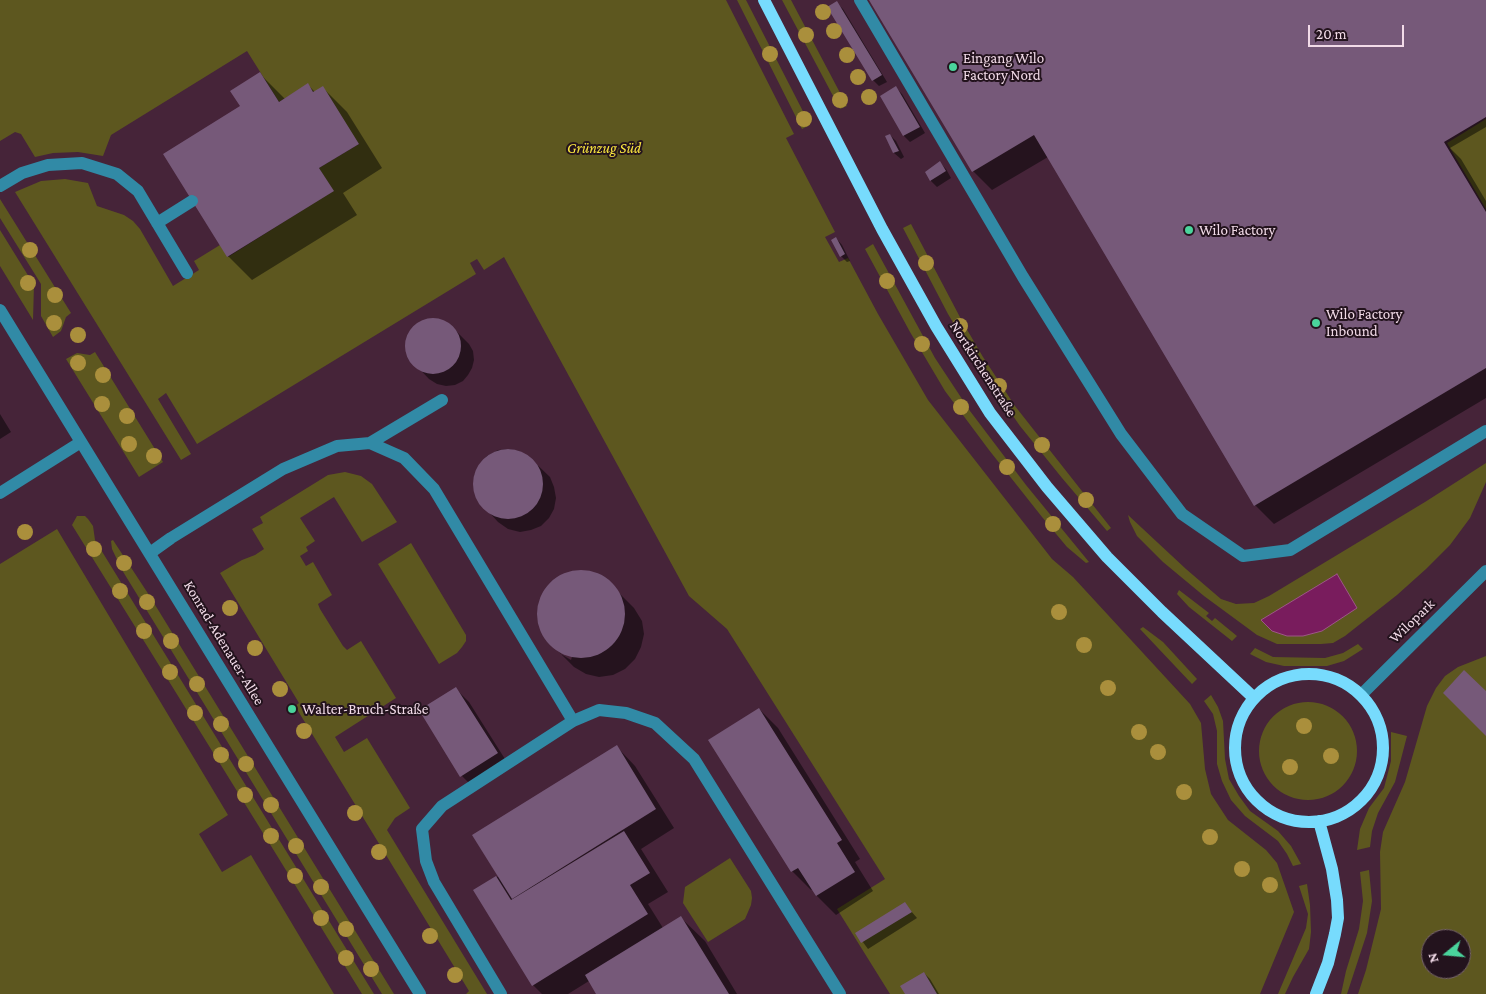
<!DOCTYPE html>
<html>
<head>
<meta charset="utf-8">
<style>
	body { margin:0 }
	#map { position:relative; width:1486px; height:994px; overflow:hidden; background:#462439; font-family:"Crimson Pro",serif }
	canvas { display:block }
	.north { position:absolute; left:1421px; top:929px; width:50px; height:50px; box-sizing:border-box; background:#23131d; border:1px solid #76636e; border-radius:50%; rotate:253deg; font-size:14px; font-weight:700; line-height:20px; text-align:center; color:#f2dbe8 }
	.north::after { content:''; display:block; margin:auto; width:18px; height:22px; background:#4ad49c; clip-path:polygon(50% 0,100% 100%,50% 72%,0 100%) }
	.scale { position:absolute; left:1308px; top:25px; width:96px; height:22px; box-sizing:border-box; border:2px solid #f2dbe8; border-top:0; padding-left:6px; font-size:15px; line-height:18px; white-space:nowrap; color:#f2dbe8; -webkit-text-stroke:4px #23131d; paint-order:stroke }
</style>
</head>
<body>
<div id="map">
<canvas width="1486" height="994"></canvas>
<div class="north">N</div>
<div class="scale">20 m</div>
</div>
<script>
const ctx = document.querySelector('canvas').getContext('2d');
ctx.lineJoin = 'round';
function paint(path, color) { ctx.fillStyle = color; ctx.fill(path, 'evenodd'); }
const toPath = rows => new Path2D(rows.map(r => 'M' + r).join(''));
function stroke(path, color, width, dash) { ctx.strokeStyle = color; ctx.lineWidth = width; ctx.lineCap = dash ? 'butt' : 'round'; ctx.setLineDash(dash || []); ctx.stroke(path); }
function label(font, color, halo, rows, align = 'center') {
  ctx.font = font + ' "Crimson Pro",serif'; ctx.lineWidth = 4; ctx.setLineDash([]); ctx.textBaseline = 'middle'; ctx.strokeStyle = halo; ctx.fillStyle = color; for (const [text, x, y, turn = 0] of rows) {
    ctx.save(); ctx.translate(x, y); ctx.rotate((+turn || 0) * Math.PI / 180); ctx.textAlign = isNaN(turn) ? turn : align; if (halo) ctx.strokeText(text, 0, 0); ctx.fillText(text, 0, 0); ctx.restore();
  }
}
const green = toPath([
	[0,0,726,0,794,134,786,138,835,232,825,237,839,262,848,258,878,314,928,400,1052,559,1073,577,1190,704,1201,723,1205,769,1211,794,1228,820,1266,850,1277,863,1294,912,1260,994,890,994,837,909,885,879,727,629,689,596,504,257,484,270,477,259,470,263,476,274,197,444,166,393,158,399,191,454,181,460,15,192,41,181,65,179,88,183,97,206,124,215,133,221,140,229,173,286,199,270,194,261,220,245,228,257,333,191,319,168,359,144,313,92,308,84,279,102,247,51,111,135,103,156,78,152,53,153,35,157,21,134,15,132,0,141],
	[737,0,746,0,810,125,802,129],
	[782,0,791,0,847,106,840,109],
	[1486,119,1486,209,1447,143],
	[0,199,71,313,66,317,61,331,53,337,41,316,41,284,0,218],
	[911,224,962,321,983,357,1015,406,1111,528,1107,531,1062,478,1020,426,983,373,948,314,903,228],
	[0,230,34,285,33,320,0,266],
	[873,244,935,358,970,411,1026,485,1089,562,1086,563,1067,547,1042,517,989,450,945,391,910,332,865,249],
	[95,352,163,462,139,477,66,359,77,353,90,355],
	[1486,463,1486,482,1470,518,1450,545,1426,569,1397,595,1345,636,1333,643,1321,644,1277,644,1257,635,1204,596,1163,562,1137,536,1130,522,1128,515,1186,569,1221,599,1236,604,1254,603,1269,596,1425,502],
	[345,472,361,476,372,484,397,522,362,542,334,497,300,518,315,541,306,547,308,551,300,556,306,566,313,562,332,595,318,604,320,609,343,646,347,650,361,641,396,698,335,737,344,752,367,738,410,808,395,818,387,830,487,994,466,994,469,991,295,706,299,703,296,698,220,573,242,560,255,555,264,549,252,529,263,523,260,517,328,475],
	[77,516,85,516,88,519,93,526,95,540,98,545,374,994,362,994,276,854,72,525],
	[57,529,228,815,199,834,222,872,251,855,334,994,0,994,0,564],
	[113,540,149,595,394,994,382,994,122,570,112,549,111,541],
	[411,543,466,635,466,641,462,647,457,653,439,664,378,564],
	[1179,590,1209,613,1206,616,1212,621,1215,618,1237,636,1232,641,1189,607,1177,594],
	[1143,627,1163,642,1197,679,1192,684,1140,629],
	[1358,644,1363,649,1344,661,1327,666,1284,666,1266,662,1250,654,1255,648,1273,657,1325,658,1343,653],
	[1486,656,1486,994,1358,994,1366,970,1381,909,1380,852,1383,832,1405,782,1427,706,1436,688,1445,676,1458,667],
	[1431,939,1461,939,1461,969,1431,969],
	[1211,695,1218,707,1223,721,1225,759,1229,779,1239,796,1250,811,1278,831,1291,846,1301,864,1293,866,1287,854,1278,841,1245,816,1231,800,1222,781,1217,764,1217,731,1213,714,1204,701],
	'1259 751a49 49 0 1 1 98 0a49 49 0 1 1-98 0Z',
	[1391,732,1407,736,1395,782,1378,813,1372,831,1370,847,1357,850,1360,829,1369,808,1384,788,1391,761],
	[730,858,751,891,752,898,751,905,745,919,708,942,683,903,685,887],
	[1369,870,1372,901,1367,933,1347,994,1341,994,1346,971,1359,929,1363,901,1360,872],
	[1307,884,1310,905,1311,932,1309,949,1293,977,1285,994,1278,994,1306,928,1308,914,1299,886]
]);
const water = toPath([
	[1337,574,1357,608,1322,631,1303,636,1287,636,1272,631,1261,620,1337,574]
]);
const shadow = toPath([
	[871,0,1486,0,1486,127,1450,148,1461,159,1486,201,1486,398,1274,524,1255,505,1048,157,992,190,973,171],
	[837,3,843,9,887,82,879,86,873,80],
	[260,74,285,99,308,85,315,92,323,88,347,112,382,168,343,193,357,215,252,280,228,256,165,154,241,107],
	[896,88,902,94,925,133,910,142,904,136,881,96],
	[890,135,896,141,904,157,901,159,894,153,886,137],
	[940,163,946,169,951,178,937,187,931,181,926,172],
	[836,238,842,245,850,261,847,262,841,256],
	[434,319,442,320,449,324,469,344,473,351,474,360,472,368,468,375,463,381,455,385,446,386,437,384,429,379,409,358,407,349,407,340,411,331,417,325,425,320],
	[0,414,11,432,0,439],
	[508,449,519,451,528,456,550,477,554,487,556,498,554,509,549,518,541,526,531,530,520,532,508,529,498,522,477,499,474,488,474,476,479,465,487,456,498,450],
	[576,572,591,572,604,578,634,608,642,621,644,634,641,647,635,659,625,669,613,675,599,677,586,674,574,667,561,654,571,660,572,657,561,651,561,654,555,647,545,637,540,624,539,611,542,597,550,585,562,576],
	[456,689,469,702,510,767,474,788,462,776],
	[759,709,778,728,860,859,855,862,873,891,836,915,817,896,813,889,811,890,792,871],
	[617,747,635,766,674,828,641,849,668,892,648,904,663,928,680,917,705,941,737,994,598,994,589,981,568,994,542,994,533,985,475,890,499,876],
	[905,904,917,918,868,949,857,934],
	[924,973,930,979,939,994,906,994]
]);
const building = toPath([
	[869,0,1486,0,1486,117,1444,142,1486,212,1486,368,1254,506,1034,135,972,172],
	[837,1,882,75,872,81,827,7],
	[260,72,279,102,308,83,313,92,323,86,359,144,319,168,334,191,227,257,163,154,240,106,230,91],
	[896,86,920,127,903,136,880,96],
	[890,134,899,151,893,153,885,136],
	[940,161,946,171,930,181,925,172],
	[836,237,845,254,840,257,831,240],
	'405 346a28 28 0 1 1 56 0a28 28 0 1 1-56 0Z',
	'473 484a35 35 0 1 1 70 0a35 35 0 1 1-70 0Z',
	'537 614a44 44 0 1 1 88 0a44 44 0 1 1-88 0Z',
	[1464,670,1486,691,1486,736,1443,693],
	[456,687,498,753,460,777,419,710],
	[759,708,842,840,837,843,855,872,816,896,798,868,791,872,708,740],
	[617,745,656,809,512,899,472,835],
	[624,831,650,873,630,885,648,914,532,986,473,890,496,876,511,900],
	[905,902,912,912,861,943,855,933],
	[681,916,729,994,596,994,585,975],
	[924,972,937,994,905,994,900,986]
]);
const minor = toPath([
	[860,0,1023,277,1121,434,1182,514,1243,556,1290,550,1486,431],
	[0,186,22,173,48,165,82,163,117,174,138,191,187,273],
	[157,223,192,201],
	[0,310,420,994],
	[370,443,442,400],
	[0,493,81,442],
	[150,553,171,538,283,469,337,446,370,443,404,458,434,489,573,721],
	[1361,695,1486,571],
	[501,994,434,882,426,861,422,829,442,806,573,721,599,710,626,713,655,723,694,759,840,994]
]);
const major = toPath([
	[764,0,882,229,936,326,990,413,1047,487,1107,557,1162,612,1254,698],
	'1235 748a74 74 0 1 1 148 0a74 74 0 1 1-148 0Z',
	[1316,994,1328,963,1335,934,1338,918,1337,900,1332,869,1319,821]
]);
const trees = [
	[823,12],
	[834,31],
	[806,35],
	[770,54],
	[847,55],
	[858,77],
	[869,97],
	[840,100],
	[804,119],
	[30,250],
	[926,263],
	[887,281],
	[28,283],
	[55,295],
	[54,323],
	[960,326],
	[78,335],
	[922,344],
	[78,363],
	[103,375],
	[999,386],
	[102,404],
	[961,407],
	[127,416],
	[129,444],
	[1042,445],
	[154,456],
	[1007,467],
	[1086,500],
	[1053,524],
	[25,532],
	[94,549],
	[124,563],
	[120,591],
	[147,602],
	[230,608],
	[1059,612],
	[144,631],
	[171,641],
	[1084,645],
	[255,648],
	[170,672],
	[197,684],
	[1108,688],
	[280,689],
	[195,713],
	[221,724],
	[1304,726],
	[304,731],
	[1139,732],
	[1158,752],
	[221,755],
	[1331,756],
	[246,764],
	[1290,767],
	[1184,792],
	[245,795],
	[271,805],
	[355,813],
	[271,836],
	[1210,837],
	[296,846],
	[379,852],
	[1242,869],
	[295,876],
	[1270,885],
	[321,887],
	[321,918],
	[346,929],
	[430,936],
	[346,958],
	[371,969],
	[455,975]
];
const markers = [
	[953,67,5,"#4ad49c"],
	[1189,230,5,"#4ad49c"],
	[1316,323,5,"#4ad49c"],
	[292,709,5,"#4ad49c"]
];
const poiNames = [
	["Eingang Wilo",963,58],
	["Factory Nord",963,75],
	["Wilo Factory",1199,230],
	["Wilo Factory",1326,314],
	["Inbound",1326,331],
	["Walter-Bruch-Straße",302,709]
];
const parkNames = [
	["Grünzug Süd",604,148]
];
const streetNames = [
	["Nortkirchenstraße",983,369,57],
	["Wilopark",1412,621,-44],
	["Konrad-Adenauer-Allee",224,643,59]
];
paint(green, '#5d571f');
paint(water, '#791c5d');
stroke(water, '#9d5587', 1);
paint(shadow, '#0007');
paint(building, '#765979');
stroke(minor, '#318aa6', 12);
stroke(major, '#77dbfd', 12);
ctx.fillStyle = '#aa8f3c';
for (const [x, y] of trees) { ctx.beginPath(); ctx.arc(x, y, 8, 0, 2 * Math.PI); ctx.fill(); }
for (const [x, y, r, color] of markers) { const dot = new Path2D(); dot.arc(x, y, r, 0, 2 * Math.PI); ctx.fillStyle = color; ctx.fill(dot); stroke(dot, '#23131d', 2); }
label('15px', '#f2dbe8', '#23131d', poiNames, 'left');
label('italic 15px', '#fbe73f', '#23131d', parkNames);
label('15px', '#f2dbe8', '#23131d', streetNames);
</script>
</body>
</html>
